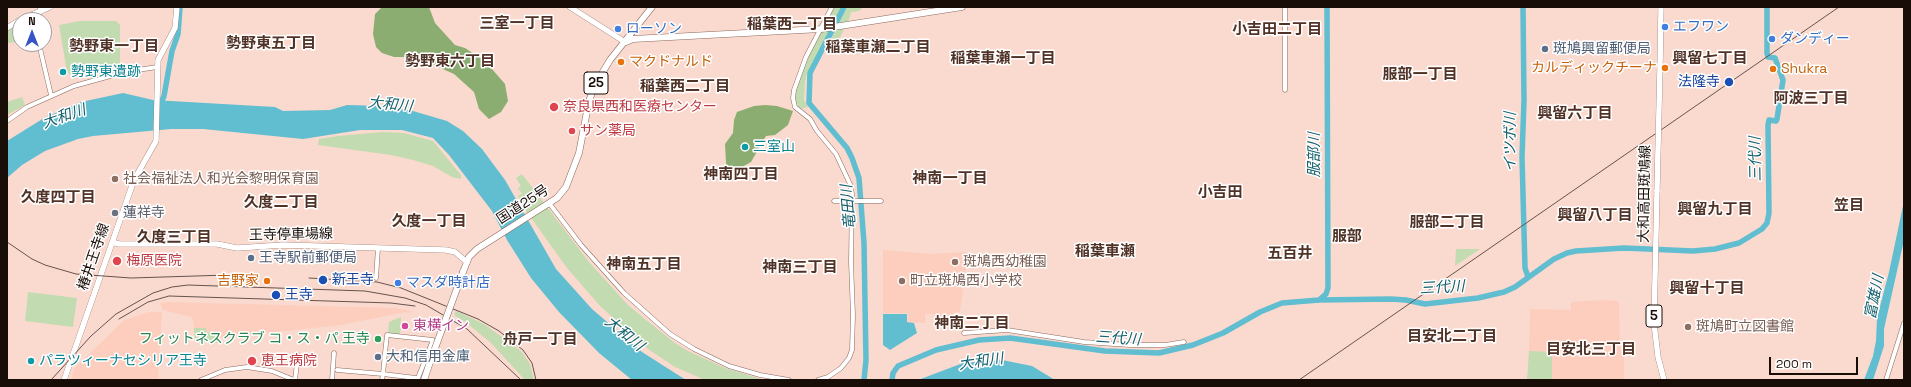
<!DOCTYPE html>
<html>
<head>
<meta charset="utf-8">
<style>
	body { margin:0 }
	#map { position:relative; width:1911px; height:387px; overflow:hidden; background:#fadacf; font-family:"Space Grotesk",sans-serif }
	canvas { display:block }
	.frame { position:absolute; inset:0; border:8px solid #190d08; pointer-events:none }
	.north { position:absolute; left:12px; top:12px; width:40px; height:40px; box-sizing:border-box; background:#fff; border:1px solid #a39e9c; border-radius:50%; rotate:0deg; font-size:11px; font-weight:700; line-height:16px; text-align:center; color:#190d08 }
	.north::after { content:''; display:block; margin:auto; width:14px; height:18px; background:#3555c6; clip-path:polygon(50% 0,100% 100%,50% 72%,0 100%) }
	.scale { position:absolute; left:1769px; top:357px; width:89px; height:18px; box-sizing:border-box; border:2px solid #190d08; border-top:0; padding-left:5px; font-size:12px; line-height:14px; white-space:nowrap; color:#190d08; -webkit-text-stroke:3px #fff; paint-order:stroke }
</style>
</head>
<body>
<div id="map">
<canvas width="1911" height="387"></canvas>
<div class="frame"></div>
<div class="north">N</div>
<div class="scale">200 m</div>
</div>
<script>
const ctx = document.querySelector('canvas').getContext('2d');
ctx.lineJoin = 'round';
function paint(path, color) { ctx.fillStyle = color; ctx.fill(path, 'evenodd'); }
const toPath = rows => new Path2D(rows.map(r => 'M' + r).join(''));
function stroke(path, color, width, dash) { ctx.strokeStyle = color; ctx.lineWidth = width; ctx.lineCap = dash ? 'butt' : 'round'; ctx.setLineDash(dash || []); ctx.stroke(path); }
function label(font, color, halo, rows, align = 'center') {
  ctx.font = font + ' "Space Grotesk","Noto Sans JP",sans-serif'; ctx.lineWidth = 3; ctx.setLineDash([]); ctx.textBaseline = 'middle'; ctx.strokeStyle = halo; ctx.fillStyle = color; for (const [text, x, y, turn = 0] of rows) {
    ctx.save(); ctx.translate(x, y); ctx.rotate((+turn || 0) * Math.PI / 180); ctx.textAlign = isNaN(turn) ? turn : align; if (halo) ctx.strokeText(text, 0, 0); ctx.fillText(text, 0, 0); ctx.restore();
  }
}
const built = toPath([
	[883,250,931,254,966,252,968,255,960,311,939,319,939,314,925,314,925,323,908,322,908,313,883,313],
	[1601,300,1617,301,1619,303,1620,348,1624,350,1624,380,1552,380,1552,352,1529,351,1530,309,1571,310,1571,302],
	[169,302,395,308,414,312,400,313,341,325,221,338,220,333,206,332,205,328,194,328,193,320,191,317,163,310,160,303],
	[150,312,162,312,158,380,71,380,74,369,124,320]
]);
const green = toPath([
	[833,7,863,7,859,11,851,12,849,20,838,41,828,36,807,74,805,82,804,100,808,107,800,109,795,101,795,92,807,60],
	[80,21,116,21,120,25,120,66,74,77,67,72,59,25],
	[20,22,20,42,7,43,7,30],
	[22,97,25,105,7,115,7,102],
	[382,132,404,133,433,141,461,175,461,179,452,177,433,166,413,160,391,155,318,145,319,139,338,136],
	[522,174,589,262,628,305,645,319,675,343,688,351,725,368,764,380,705,380,675,367,648,349,600,306,567,268,524,208,518,196,522,194,518,188,521,186,516,178],
	[1456,249,1480,249,1455,266],
	[28,292,77,298,73,327,25,321],
	[456,311,484,324,521,351,530,364,534,380,525,380,491,343,468,324,454,315],
	[401,317,400,335,389,334,388,333,389,322],
	[194,328,206,328,206,332,219,333,219,341,217,343,195,341],
	[1529,351,1552,352,1552,380,1527,380]
]);
const forest = toPath([
	[382,7,429,7,435,23,455,45,465,48,485,61,505,84,508,101,501,112,489,119,479,109,474,92,454,74,416,57,394,57,382,53,376,47,373,34,375,14],
	[765,105,777,106,793,111,788,125,775,135,766,136,751,162,742,167,734,178,727,180,725,144,733,133,734,120,737,112,754,106]
]);
const water = toPath([
	[123,93,153,100,275,107,283,111,330,110,347,105,383,106,413,111,447,121,463,131,482,149,505,180,556,269,592,309,642,352,686,380,632,380,599,353,559,312,531,278,507,240,492,211,449,155,433,138,402,130,360,130,303,139,203,129,171,129,93,136,78,139,45,151,22,165,7,178,7,141,44,118,81,102],
	[1904,201,1904,240,1884,329,1884,346,1873,380,1864,380,1873,356,1876,341,1877,318,1889,272],
	[883,314,907,314,907,322,914,323,917,333,890,350,883,345],
	[1002,360,1032,366,1055,380,918,380,963,363]
]);
const river = toPath([
	[844,7,810,73,809,103,847,148,852,158,859,178,864,243,866,360,864,380],
	[1523,7,1524,100,1522,157,1525,268,1528,277],
	[159,107,164,96,172,51,178,34,180,7],
	[1319,300,1326,294,1328,288,1327,7],
	[892,380,893,373,898,366,936,350,979,340,1010,338,1105,351,1159,353,1193,345,1223,333,1260,312,1282,303,1319,300,1391,299,1406,300,1425,304,1478,298,1504,292,1515,287,1554,259,1567,253,1576,251,1624,248,1693,251,1715,249,1739,243,1762,229,1767,223,1769,213,1768,125,1769,120,1776,121,1777,119,1783,80,1775,58,1768,57,1767,53,1767,7]
]);
const minor = toPath([
	[39,20,40,7],
	[39,44,51,95],
	[1285,90,1285,7],
	[7,121,27,107,74,86,125,72,157,67],
	[834,201,881,201],
	[549,203,581,245,624,293,670,334,694,349,729,366,760,375,789,380],
	[376,278,378,248],
	[964,333,1007,330,1084,342,1130,345,1165,345,1184,342],
	[337,370,383,374,416,378,418,378,433,340,387,335,385,353,383,374,382,380],
	[201,380,225,370,247,367,272,371,294,380],
	[295,380,298,355],
	[332,380,334,353],
	[818,380,828,377,841,368,849,358,852,350,853,315,851,262,852,194,850,184,836,154,817,131,810,119,795,107,793,98,794,90,806,57,832,7],
	[1886,380,1904,323]
]);
const major = toPath([
	[570,7,625,42],
	[20,20,50,7],
	[7,28,20,20],
	[1660,68,1661,7],
	[1657,190,1654,323,1658,357,1664,380],
	[112,242,119,244,217,244,237,248,283,245,446,250,455,252,467,262],
	[64,380,134,180,156,141,158,60,175,28,177,7]
]);
const highway = toPath([
	[626,42,633,39,821,29,962,7],
	[463,272,469,257,477,249,557,198,566,187,579,153,589,101,595,85,610,60,652,7],
	[424,380,430,362]
]);
const rail = toPath([
	[7,242,32,259,45,265,76,274,131,278,228,275],
	[309,278,377,282,401,288,478,319,499,331,523,350,532,363,536,380],
	[119,319,148,302,169,296,391,303,415,306],
	[51,380,91,336,116,314,153,293,172,287,188,285,365,291,405,298,426,305,467,329,521,380],
	[1299,380,1839,7]
]);
const majorBridge = toPath([
	[1657,190,1660,68]
]);
const highwayBridge = toPath([
	[430,362,463,272]
]);
const markers = [
	[1665,27,4,"#3f7fe0"],
	[618,29,4,"#3f7fe0"],
	[1772,39,4,"#3f7fe0"],
	[1545,49,4,"#5c6f8a"],
	[621,62,4,"#e8710a"],
	[1665,68,4,"#e8710a"],
	[1773,69,4,"#e8710a"],
	[63,72,4,"#0f9aa8"],
	[1729,82,5,"#1a4fb4"],
	[554,107,5,"#e0444e"],
	[572,131,4,"#e0444e"],
	[745,147,4,"#0f9aa8"],
	[115,179,4,"#8d6e63"],
	[115,213,4,"#6b7280"],
	[251,258,4,"#5c6f8a"],
	[117,261,5,"#e0444e"],
	[955,262,4,"#8d6e63"],
	[323,280,5,"#1a4fb4"],
	[267,281,4,"#e8710a"],
	[902,281,4,"#8d6e63"],
	[398,283,4,"#3f7fe0"],
	[276,295,5,"#1a4fb4"],
	[405,326,4,"#d1479c"],
	[1688,327,4,"#8d6e63"],
	[378,339,4,"#2e9e5b"],
	[378,357,4,"#5c6f8a"],
	[31,361,4,"#0f9aa8"],
	[252,361,5,"#e0444e"]
];
const shields = [
	[596,83,24],
	[1654,316,16]
];
const shieldNames = [
	["25",596,83],
	["5",1654,316]
];
const shopNames = [
	["エフワン",1673,27],
	["ローソン",626,29],
	["ダンディー",1780,39],
	["マスダ時計店",406,283]
];
const serviceNames = [
	["斑鳩興留郵便局",1553,49],
	["王寺駅前郵便局",259,258],
	["大和信用金庫",386,357]
];
const foodNames = [
	["マクドナルド",629,62],
	["カルディックチーナ",1657,68,"right"],
	["Shukra",1781,69],
	["吉野家",259,281,"right"]
];
const cultureNames = [
	["勢野東遺跡",71,72],
	["三室山",753,147],
	["パラツィーナセシリア王寺",39,361]
];
const transitNames = [
	["法隆寺",1720,82,"right"],
	["新王寺",332,280],
	["王寺",285,295]
];
const healthNames = [
	["奈良県西和医療センター",563,107],
	["サン薬局",580,131],
	["梅原医院",126,261],
	["恵王病院",261,361]
];
const educationNames = [
	["社会福祉法人和光会黎明保育園",123,179],
	["斑鳩西幼稚園",963,262],
	["町立斑鳩西小学校",910,281],
	["斑鳩町立図書館",1696,327]
];
const streetNames = [
	["大和高田斑鳩線",1645,194,-89],
	["国道25号",523,205,-33],
	["王寺停車場線",291,235,-1],
	["椿井王寺線",94,257,-71]
];
const worshipNames = [
	["蓮祥寺",123,213]
];
const hotelNames = [
	["東横イン",413,326]
];
const leisureNames = [
	["フィットネスクラブ コ・ス・パ 王寺",370,339]
];
const neighbourhoodNames = [
	["三室一丁目",517,24],
	["稲葉西一丁目",792,25],
	["小吉田二丁目",1277,30],
	["勢野東五丁目",271,44],
	["勢野東一丁目",114,47],
	["稲葉車瀬二丁目",878,48],
	["稲葉車瀬一丁目",1003,59],
	["興留七丁目",1710,59],
	["勢野東六丁目",450,62],
	["服部一丁目",1420,75],
	["稲葉西二丁目",685,87],
	["阿波三丁目",1811,99],
	["興留六丁目",1575,114],
	["神南四丁目",741,175],
	["神南一丁目",950,179],
	["小吉田",1220,193],
	["久度四丁目",58,198],
	["久度二丁目",281,203],
	["笠目",1849,206],
	["興留九丁目",1715,210],
	["興留八丁目",1595,216],
	["久度一丁目",429,222],
	["服部二丁目",1447,223],
	["服部",1347,237],
	["久度三丁目",174,238],
	["稲葉車瀬",1105,252],
	["五百井",1290,254],
	["神南五丁目",644,265],
	["神南三丁目",800,268],
	["興留十丁目",1707,289],
	["神南二丁目",972,324],
	["目安北二丁目",1452,337],
	["舟戸一丁目",540,340],
	["目安北三丁目",1591,350]
];
const waterNames = [
	["大和川",390,105,6],
	["大和川",64,117,-19],
	["イツボ川",1511,142,-90],
	["服部川",1315,155,-90],
	["三代川",1756,159,-91],
	["竜田川",849,207,-95],
	["三代川",1442,288,-3],
	["富雄川",1875,297,-79],
	["大和川",624,334,39],
	["三代川",1118,339,4],
	["大和川",981,362,-8]
];
paint(built, '#fdcebd');
paint(green, '#c3dbb0');
paint(forest, '#8cad71');
paint(water, '#61bdd0');
stroke(river, '#61bdd0', 5.5);
stroke(minor, '#8b695d', 5);
stroke(major, '#8b695d', 6);
stroke(highway, '#8b695d', 7);
stroke(minor, '#fff', 4);
stroke(major, '#fff', 5.5);
stroke(highway, '#fff', 6);
stroke(rail, '#66534c', 1);
stroke(majorBridge, '#8b695d', 6, []);
stroke(highwayBridge, '#8b695d', 7, []);
stroke(majorBridge, '#fff', 5.5);
stroke(highwayBridge, '#fff', 6);
for (const [x, y, r, color] of markers) { const dot = new Path2D(); dot.arc(x, y, r, 0, 2 * Math.PI); ctx.fillStyle = color; ctx.fill(dot); stroke(dot, '#fff', 1.5); }
for (const [x, y, w] of shields) { const box = new Path2D(); box.roundRect(x - w / 2, y - 11, w, 22, 3); ctx.fillStyle = '#fff'; ctx.fill(box); stroke(box, '#190d08', 1); }
label('bold 13px', '#190d08', null, shieldNames);
label('14px', '#366cbe', '#fff', shopNames, 'left');
label('14px', '#4e5e75', '#fff', serviceNames, 'left');
label('14px', '#c56008', '#fff', foodNames, 'left');
label('14px', '#0d838f', '#fff', cultureNames, 'left');
label('14px', '#164399', '#fff', transitNames, 'left');
label('14px', '#be3a42', '#fff', healthNames, 'left');
label('14px', '#785e54', '#fff', educationNames, 'left');
label('14px', '#190d08', '#fff', streetNames);
label('14px', '#5b616d', '#fff', worshipNames, 'left');
label('14px', '#b23c85', '#fff', hotelNames, 'left');
label('14px', '#27864d', '#fff', leisureNames, 'right');
label('bold 15px', '#503227', '#fff', neighbourhoodNames);
label('italic 15px', '#13606d', '#fff', waterNames);
</script>
</body>
</html>
